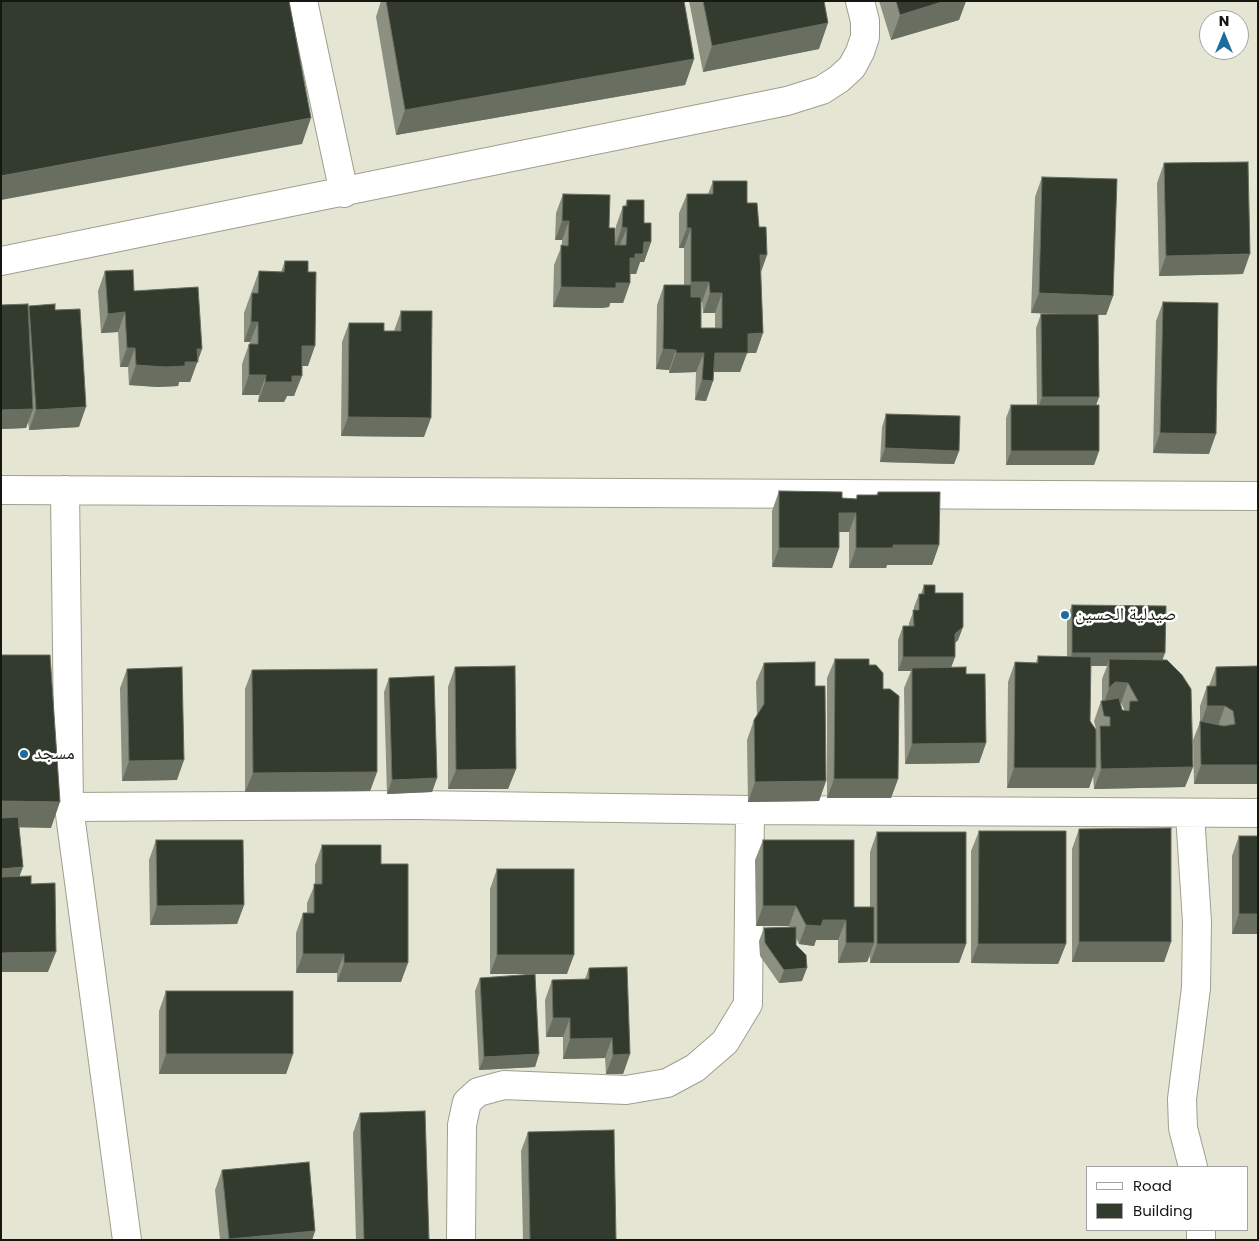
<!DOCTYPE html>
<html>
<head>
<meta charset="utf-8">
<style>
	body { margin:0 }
	#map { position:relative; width:1259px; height:1241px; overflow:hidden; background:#e4e5d3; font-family:Poppins,sans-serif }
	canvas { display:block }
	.frame { position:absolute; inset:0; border:2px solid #171711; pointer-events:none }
	.legend { position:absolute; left:1086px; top:1166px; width:162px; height:65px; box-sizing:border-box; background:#fff; border:1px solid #a2a2a0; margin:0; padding:6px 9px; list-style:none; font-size:15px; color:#171711 }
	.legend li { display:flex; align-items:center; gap:10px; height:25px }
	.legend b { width:25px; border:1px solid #a2a2a0 }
	.north { position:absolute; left:1199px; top:10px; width:50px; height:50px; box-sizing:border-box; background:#fff; border:1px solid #a2a2a0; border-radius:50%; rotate:0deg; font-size:14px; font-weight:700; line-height:20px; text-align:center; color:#171711 }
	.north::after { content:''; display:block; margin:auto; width:18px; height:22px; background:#1c6d9e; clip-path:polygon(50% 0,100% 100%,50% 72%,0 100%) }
</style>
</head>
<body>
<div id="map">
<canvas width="1259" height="1241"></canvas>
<div class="frame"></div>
<ul class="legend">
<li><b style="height:6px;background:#fff"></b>Road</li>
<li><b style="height:14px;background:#333b2f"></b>Building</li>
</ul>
<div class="north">N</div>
</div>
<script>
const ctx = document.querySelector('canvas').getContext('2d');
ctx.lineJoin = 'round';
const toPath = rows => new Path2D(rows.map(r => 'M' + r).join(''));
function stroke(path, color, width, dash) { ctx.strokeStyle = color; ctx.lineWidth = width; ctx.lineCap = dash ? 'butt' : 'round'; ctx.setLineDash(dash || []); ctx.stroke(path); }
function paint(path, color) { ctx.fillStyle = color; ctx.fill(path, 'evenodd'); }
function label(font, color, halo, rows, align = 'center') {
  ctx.font = font + ' Poppins,"Noto Naskh Arabic",sans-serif'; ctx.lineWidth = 5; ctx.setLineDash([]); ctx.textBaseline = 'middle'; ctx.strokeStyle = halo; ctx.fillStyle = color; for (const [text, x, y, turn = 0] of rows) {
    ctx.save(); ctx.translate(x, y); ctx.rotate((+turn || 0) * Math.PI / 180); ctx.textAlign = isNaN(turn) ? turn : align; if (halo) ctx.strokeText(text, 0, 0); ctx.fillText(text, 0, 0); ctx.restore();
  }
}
const minor = toPath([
	[303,1,344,193],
	[1,261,787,101,822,90,839,79,852,67,860,52,865,37,865,21,860,1],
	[1,490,1258,496],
	[65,490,69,807,127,1240],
	[69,807,415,805,750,810,1258,813],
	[1190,814,1197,922,1196,988,1182,1099,1183,1128,1193,1167],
	[1201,1230,1201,1240],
	[461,1240,462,1125,467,1102,478,1092,504,1085,626,1090,667,1083,695,1068,725,1042,748,1004,750,810]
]);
const wall = toPath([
	[381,1,684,1,694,59,685,85,396,135,376,17],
	[689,1,824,1,819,49,703,72],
	[879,1,966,1,959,20,891,40],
	[1164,163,1243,274,1159,276,1157,183],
	[1042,177,1113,296,1106,315,1098,315,1099,397,1096,405,1099,451,1094,465,1006,465,1006,418,1011,405,1037,405,1036,328,1041,314,1072,314,1031,313,1035,197],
	[713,181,747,203,761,272,763,333,756,353,747,353,740,372,714,372,713,381,706,401,695,400,696,372,669,373,669,370,656,369,657,305,664,285,684,285,684,248,679,248,679,213,687,194,708,194],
	[701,302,702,302,703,313,715,313,715,328,701,328],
	[563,194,609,228,615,243,616,226,623,206,625,206,627,200,644,223,651,242,644,262,640,262,636,274,630,274,630,283,623,303,610,303,609,307,601,308,553,307,554,265,562,245,562,240,555,240,556,213],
	[285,261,308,272,308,366,302,366,294,396,287,396,284,402,258,402,259,395,242,395,242,364,249,344,250,344,250,342,244,342,244,313,259,271,281,272],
	[105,271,134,291,202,349,190,382,179,382,178,386,158,387,129,385,128,367,120,367,118,332,101,333,98,291],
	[1163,302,1209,454,1153,453,1156,321],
	[1,305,28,310,29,306,55,310,79,427,29,430,28,421,26,428,1,429],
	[401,311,424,437,341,436,342,342,349,323,384,331,394,331],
	[886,414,959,451,954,464,880,462,882,427],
	[779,491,842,498,856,499,857,495,876,495,878,492,939,545,932,565,887,565,886,568,849,568,849,532,839,532,839,548,832,568,772,567,772,511],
	[924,585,935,593,963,627,958,640,955,643,955,657,951,668,966,674,986,743,979,763,905,764,904,688,911,671,898,671,898,640,903,626,909,626,909,623,914,610,914,607,919,594,921,594],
	[1072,605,1163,660,1193,767,1185,787,1094,789,1093,775,1089,788,1007,788,1008,682,1015,662,1036,663,1038,656,1067,656,1067,618],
	[1091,666,1107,666,1102,679,1102,701,1101,701,1094,721,1096,729,1090,721],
	[1120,703,1121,703,1125,711,1122,710],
	[835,659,869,665,883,689,898,779,891,798,827,798,827,678],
	[764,663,815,686,826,781,819,801,748,802,747,740,754,720,757,716,756,682],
	[1258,666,1258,784,1194,784,1193,740,1200,722,1200,706,1207,686,1209,686,1216,667],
	[455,667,516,769,508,789,448,789,448,687],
	[127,669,177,780,122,781,120,688],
	[252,670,377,772,370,791,245,792,245,689],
	[389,678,437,778,432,792,387,794,384,692],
	[1079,829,1171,942,1164,962,1072,962,1072,849],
	[979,831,1066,944,1058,964,971,963,971,851],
	[877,832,966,944,959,963,870,963,870,956,867,962,838,963,838,940,816,940,814,946,799,944,796,938,796,945,802,981,779,983,760,956,759,941,764,928,790,927,789,926,756,926,755,860,763,840,854,907,870,907,870,852],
	[1239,836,1258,934,1232,934,1232,856],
	[156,840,244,905,237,924,150,925,149,860],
	[322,845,381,864,401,982,337,982,337,973,296,973,296,933,303,913,307,913,307,903,315,884,315,865],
	[497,869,567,974,490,974,490,889],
	[589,968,630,1054,623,1074,606,1074,605,1058,563,1059,563,1037,546,1037,545,1000,552,980,585,979],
	[480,978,539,1054,535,1067,479,1070,475,991],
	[166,991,293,1054,286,1074,159,1074,159,1011],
	[360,1113,429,1240,356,1240,353,1133],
	[528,1132,616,1240,523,1240,521,1151],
	[222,1170,315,1231,312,1240,220,1240,215,1190]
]);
const shadedWall = toPath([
	[945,1,966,1,959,20,891,40,900,15],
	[828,23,819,49,703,72,712,46],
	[694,59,685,85,396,135,405,110],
	[311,118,302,144,1,200,1,176],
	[562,221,569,221,562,240,555,240],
	[622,227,627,228,619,247,615,247],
	[687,228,691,228,684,248,679,248],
	[644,242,651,242,644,262,640,262,636,274,629,274,630,258],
	[1250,254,1243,274,1159,276,1166,256],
	[760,255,767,255,760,275],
	[691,282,709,282,702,302,684,302],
	[616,283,630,283,623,303,610,303,609,307,601,308,553,307,561,287],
	[710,293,722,293,715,313,703,313],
	[1039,293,1113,296,1106,315,1031,313],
	[125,312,118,332,101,333,108,314],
	[251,322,258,322,250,342,244,342],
	[763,333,756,353,747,353,740,372,708,372,715,353,748,334],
	[302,346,315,346,308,366,295,366],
	[127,348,135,348,128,367,120,367],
	[197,349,202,349,190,382,179,382,178,386,158,387,129,385,136,365,185,362],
	[663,349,676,350,669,370,656,369],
	[676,353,704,353,696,372,669,373],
	[249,375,266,375,259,395,242,395],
	[292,376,302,376,294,396,287,396,284,402,258,402,265,382],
	[702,380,713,381,706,401,695,400],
	[1042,397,1099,397,1094,410,1037,411],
	[86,407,79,427,29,430,36,410],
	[33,409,26,428,1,429,1,410],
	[348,417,431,418,424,437,341,436],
	[1160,433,1216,434,1209,454,1153,453],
	[885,448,959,451,954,464,880,462],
	[1011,451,1099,451,1094,465,1006,465],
	[839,513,856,513,849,532,832,532],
	[893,545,939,545,932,565,887,565,886,568,849,568,856,548],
	[779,548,839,548,832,568,772,567],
	[963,627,958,640,950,648,955,634],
	[1072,653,1165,653,1160,667,1109,659,1107,666,1067,666],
	[903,657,955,657,950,670,912,668,911,671,898,671],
	[1115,682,1128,683,1121,703,1107,701,1102,708,1109,688],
	[1207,706,1225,706,1218,726,1200,726],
	[986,743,979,763,905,764,912,744],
	[184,760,177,780,122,781,129,761],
	[1201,765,1258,765,1258,784,1194,784],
	[1193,767,1185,787,1094,789,1101,769],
	[1014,768,1096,768,1089,788,1007,788],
	[516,769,508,789,448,789,456,770],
	[377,772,370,791,245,792,253,773],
	[437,778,432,792,387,794,392,780],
	[834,779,898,779,891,798,827,798],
	[826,781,819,801,748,802,755,782],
	[1,801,60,802,51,828,1,827],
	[23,867,16,886,1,888,1,869],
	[244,905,237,924,150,925,157,906],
	[763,906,796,906,789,926,756,926],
	[1239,914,1258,914,1258,934,1232,934],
	[823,920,846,920,838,940,816,940,814,946,799,944,806,925],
	[1079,942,1171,942,1164,962,1072,962],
	[846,943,874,943,867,962,838,963],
	[877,944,966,944,959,963,870,963],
	[978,944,1066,944,1058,964,971,963],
	[56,952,48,972,1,972,1,953],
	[303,954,344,954,337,973,296,973],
	[497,955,574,955,567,974,490,974],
	[344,963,408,963,401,982,337,982],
	[807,968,802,981,779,983,784,970],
	[553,1018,570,1018,563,1037,546,1037],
	[612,1038,605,1058,563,1059,570,1039],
	[166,1054,293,1054,286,1074,159,1074],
	[539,1054,535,1067,479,1070,484,1057],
	[630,1054,623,1074,606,1074,613,1055],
	[315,1231,312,1240,228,1240,229,1239]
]);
const building = toPath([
	[1,1,289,1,311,118,1,176,1,1],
	[386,1,684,1,694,59,405,110,386,1],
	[703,1,824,1,828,23,712,46,703,1],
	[896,1,945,1,900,15,896,1],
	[1248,162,1250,254,1166,256,1164,163,1248,162],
	[1042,177,1117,179,1113,296,1039,293,1042,177],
	[713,181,747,181,747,203,757,203,759,227,766,227,767,255,760,255,763,333,748,334,748,353,715,353,713,381,702,380,704,353,676,353,676,350,663,349,664,285,691,285,691,297,701,297,701,328,722,328,722,293,710,293,709,282,691,282,691,228,687,228,687,194,713,194,713,181],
	[563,194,610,195,609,228,615,228,615,245,626,245,627,228,622,227,623,206,627,206,627,200,644,200,644,223,651,223,651,242,644,242,643,254,635,254,635,258,630,258,630,283,616,283,616,288,608,288,561,287,561,245,568,246,569,221,562,221,563,194],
	[285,261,308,261,308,272,316,272,315,346,302,346,302,376,292,376,292,382,265,382,266,375,249,375,249,344,258,344,258,322,251,322,252,293,258,293,259,271,284,272,285,261],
	[133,270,134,291,198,287,202,349,197,349,198,362,185,362,185,366,166,367,136,365,135,348,127,348,125,312,108,314,105,271,133,270],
	[1163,302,1218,303,1216,434,1160,433,1163,302],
	[28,304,33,409,1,410,1,305,28,304],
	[55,304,55,310,80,309,86,407,36,410,29,306,55,304],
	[401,311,432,311,431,418,348,417,349,323,384,323,384,331,401,331,401,311],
	[1041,314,1098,314,1099,397,1042,397,1041,314],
	[1011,405,1099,405,1099,451,1011,451,1011,405],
	[886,414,960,416,959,451,885,448,886,414],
	[779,491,842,492,842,498,857,499,857,495,878,495,878,492,940,492,939,545,893,545,893,548,856,548,856,513,839,513,839,548,779,548,779,491],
	[924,585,935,585,935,593,963,593,963,627,955,634,955,657,903,657,903,626,914,626,913,610,919,610,919,594,924,594,924,585],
	[1072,605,1166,606,1165,653,1072,653,1072,605],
	[1,655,50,655,60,802,1,801,1,655],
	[1038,656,1091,657,1090,721,1096,730,1096,768,1014,768,1015,662,1038,663,1038,656],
	[835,659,869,659,869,665,876,665,883,673,883,689,890,689,899,696,898,779,834,779,835,659],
	[1109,659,1167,660,1182,675,1191,689,1193,767,1101,769,1100,726,1110,726,1110,717,1104,716,1101,701,1119,698,1122,710,1129,711,1130,701,1138,701,1128,683,1115,682,1109,688,1109,659],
	[815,662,815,686,825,686,826,781,755,782,754,720,764,704,764,663,815,662],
	[515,666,516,769,456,770,455,667,515,666],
	[1258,666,1258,765,1201,765,1200,721,1224,726,1235,724,1233,711,1225,706,1207,706,1207,686,1216,686,1216,667,1258,666],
	[182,667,184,760,129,761,127,669,182,667],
	[966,667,966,674,985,674,986,743,912,744,912,668,966,667],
	[377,669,377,772,253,773,252,670,377,669],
	[434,676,437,778,392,780,389,678,434,676],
	[18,817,23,867,1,869,1,818,18,817],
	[1171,828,1171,942,1079,942,1079,829,1171,828],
	[979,831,1066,831,1066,944,978,944,979,831],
	[877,832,966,832,966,944,877,944,877,832],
	[1239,836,1258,836,1258,914,1239,914,1239,836],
	[156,840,243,840,244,905,157,906,156,840],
	[763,840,854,840,854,907,874,907,874,943,846,943,846,920,823,920,821,926,806,925,796,906,763,906,763,840],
	[322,845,381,845,381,864,408,864,408,963,344,963,344,954,303,954,303,913,314,913,314,884,322,884,322,845],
	[497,869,574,869,574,955,497,955,497,869],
	[31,876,31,884,55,883,56,952,1,953,1,877,31,876],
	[796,927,796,945,806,955,807,968,784,970,765,943,764,928,796,927],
	[627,967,630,1054,613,1055,612,1038,570,1039,570,1018,553,1018,552,980,589,979,589,968,627,967],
	[535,974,539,1054,484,1057,480,978,535,974],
	[166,991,293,991,293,1054,166,1054,166,991],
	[425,1111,429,1240,364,1240,360,1113,425,1111],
	[614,1130,616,1240,530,1240,528,1132,614,1130],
	[309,1162,315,1231,229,1239,222,1170,309,1162]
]);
const markers = [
	[1065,615,5,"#1c6d9e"],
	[24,754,5,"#1c6d9e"]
];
const poiNames = [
	["صيدلية الحسين",1075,615],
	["مسجد",34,754]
];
stroke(minor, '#9f9f8f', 30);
stroke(minor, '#fff', 28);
paint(wall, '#8c9081');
paint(shadedWall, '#686e60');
paint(building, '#333b2f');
stroke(building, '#686e60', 1);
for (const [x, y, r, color] of markers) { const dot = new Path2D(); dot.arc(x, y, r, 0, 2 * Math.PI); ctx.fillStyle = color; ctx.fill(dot); stroke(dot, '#fff', 2); }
label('18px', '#171711', '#fff', poiNames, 'left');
</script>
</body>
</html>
